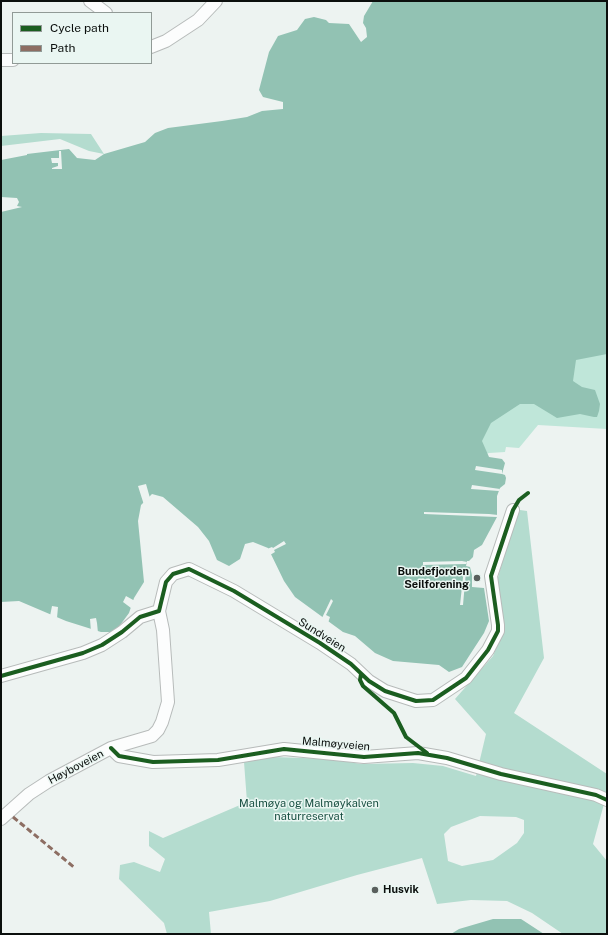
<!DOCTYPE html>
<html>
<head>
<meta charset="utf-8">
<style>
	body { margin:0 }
	#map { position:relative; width:608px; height:935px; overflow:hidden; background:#edf3f1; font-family:"Public Sans",sans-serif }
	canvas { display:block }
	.frame { position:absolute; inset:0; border:2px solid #0b0f0d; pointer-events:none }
	.legend { position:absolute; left:12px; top:12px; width:140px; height:52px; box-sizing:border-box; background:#eaf6f2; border:1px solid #919a96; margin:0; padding:5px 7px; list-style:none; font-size:12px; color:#0b0f0d }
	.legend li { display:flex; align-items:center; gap:8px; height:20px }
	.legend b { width:20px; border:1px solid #919a96 }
</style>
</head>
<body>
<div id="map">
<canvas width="608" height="935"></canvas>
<div class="frame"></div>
<ul class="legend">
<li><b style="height:5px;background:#1b5e20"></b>Cycle path</li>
<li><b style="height:5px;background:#8d6e63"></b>Path</li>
</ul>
</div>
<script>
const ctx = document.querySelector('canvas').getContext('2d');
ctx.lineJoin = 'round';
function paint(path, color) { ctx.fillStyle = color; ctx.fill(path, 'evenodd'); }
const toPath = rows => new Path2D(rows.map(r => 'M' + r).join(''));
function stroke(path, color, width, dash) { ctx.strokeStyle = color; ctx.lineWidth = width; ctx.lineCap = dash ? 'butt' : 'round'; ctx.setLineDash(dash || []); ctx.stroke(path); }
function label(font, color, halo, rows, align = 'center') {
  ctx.font = font + ' "Public Sans",sans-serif'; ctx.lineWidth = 3; ctx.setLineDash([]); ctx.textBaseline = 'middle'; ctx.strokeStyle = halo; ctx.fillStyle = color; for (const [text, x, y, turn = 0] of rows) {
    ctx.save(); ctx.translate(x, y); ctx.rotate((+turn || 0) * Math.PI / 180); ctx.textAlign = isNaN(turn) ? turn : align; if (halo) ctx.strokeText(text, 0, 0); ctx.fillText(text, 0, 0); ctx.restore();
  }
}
const green = toPath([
	[607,294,607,429,538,425,519,448,506,447,505,452,489,453,425,474]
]);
const forest = toPath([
	[41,133,91,134,104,154,89,151,60,139,1,146,1,136],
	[520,510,527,511,544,658,514,713,607,774,607,793,593,844,607,861,607,934,563,934,532,913,507,901,471,900,437,904,422,858,357,875,270,901,209,912,211,934,167,934,164,923,119,879,120,865,134,862,160,872,165,859,149,846,149,831,163,838,247,802,244,762,273,757,331,759,361,764,413,763,443,766,476,776,486,734,455,699,493,656,500,638,495,588,507,546],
	[480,816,516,817,524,820,524,833,517,843,493,860,462,866,448,861,444,834,451,827]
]);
const water = toPath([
	[373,1,607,1,607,354,576,360,573,381,582,387,595,390,600,404,599,411,597,417,594,417,580,414,557,418,534,404,520,404,491,423,482,441,489,457,502,459,505,463,502,474,505,475,506,478,505,484,500,488,497,496,497,517,482,545,474,550,473,557,469,561,467,561,466,566,470,567,472,575,472,587,484,588,489,621,484,633,471,653,462,667,449,672,439,665,393,661,375,653,355,636,343,632,295,597,284,581,268,548,253,542,245,544,240,559,229,566,217,560,209,541,198,527,163,497,152,494,141,505,138,521,144,582,134,598,129,613,118,628,112,632,101,632,66,621,19,601,1,602,1,212,22,207,17,206,19,202,17,198,1,197,1,160,27,155,27,154,69,149,77,158,95,160,104,154,145,142,155,133,168,128,222,121,247,117,262,111,283,109,283,102,263,97,259,90,269,52,278,36,297,30,305,19,314,17,326,20,329,23,349,24,361,42,367,37,366,28,363,23,364,16],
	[493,919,521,919,544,934,451,934,459,929]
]);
const pier = toPath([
	[59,151,61,151,62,169,52,169,52,168,58,166,58,163,52,163,51,158,59,158],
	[476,466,502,470,502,474,475,470],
	[146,484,150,498,144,505,138,486],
	[472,485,500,489,499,491,471,489],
	[424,512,489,514,498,515,497,517,424,514],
	[284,541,286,544,274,550,275,552,270,555,267,549,272,547,273,548],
	[462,561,467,562,466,564,423,565,423,562],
	[464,568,470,569,470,571,466,571,463,605,460,605],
	[126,596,135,601,131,608,123,602],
	[331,599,333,601,326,615,330,617,328,623,322,618],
	[52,606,58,607,57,618,50,616],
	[96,618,97,623,98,633,91,632,90,619]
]);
const minor = toPath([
	[90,1,106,13],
	[151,47,166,41,198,20,216,1],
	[1,60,13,60],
	[1,676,83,653,102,645,122,632,140,617,159,611,166,582,173,574,189,569,234,591,320,643,351,664,369,681,385,691,416,701,433,700,466,678,488,650,498,631,498,625,491,576,513,510],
	[111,748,119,756,153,762,218,760,284,749,364,757,418,753,447,758,501,774,596,795,607,800],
	[1,819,29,794,49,781,111,748,152,736,158,730,162,722,168,702,163,630,159,611]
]);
const quiet = toPath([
	[13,817,75,868]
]);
const cycleway = toPath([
	[361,674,360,680,363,686,394,713,406,737,427,753],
	[1,676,83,653,102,645,122,632,140,617,159,611,166,582,173,574,189,569,234,591,320,643,351,664,369,681,385,691,416,701,433,700,466,678,488,650,498,631,498,625,491,576,513,510,519,500,528,493],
	[111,748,119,756,153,762,218,760,284,749,364,757,418,753,447,758,501,774,596,795,607,800]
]);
const markers = [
	[477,578,4,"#5a5f5d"],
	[375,890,4,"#5a5f5d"]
];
const poiNames = [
	["Bundefjorden",469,572],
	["Seilforening",469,585],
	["Husvik",383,890,"left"]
];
const streetNames = [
	["Sundveien",322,635,32],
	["Malmøyveien",336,744,5],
	["Høyboveien",76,767,-28]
];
const parkNames = [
	["Malmøya og Malmøykalven",309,804],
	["naturreservat",309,817]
];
paint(green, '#bfe6d9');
paint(forest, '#b4dccf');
paint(water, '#92c2b3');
paint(pier, '#edf3f1');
stroke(minor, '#b7bbba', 14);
stroke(minor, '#fcfdfd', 12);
stroke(quiet, '#8d6e63', 3, [6, 3]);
stroke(cycleway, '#1b5e20', 4);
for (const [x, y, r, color] of markers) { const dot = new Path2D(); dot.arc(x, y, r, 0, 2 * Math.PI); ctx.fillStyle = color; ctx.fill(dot); stroke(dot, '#eaf6f2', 1.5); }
label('bold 11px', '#0b0f0d', '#eaf6f2', poiNames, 'right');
label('11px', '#0b0f0d', '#eaf6f2', streetNames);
label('11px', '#184f41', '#eaf6f2', parkNames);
</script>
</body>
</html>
